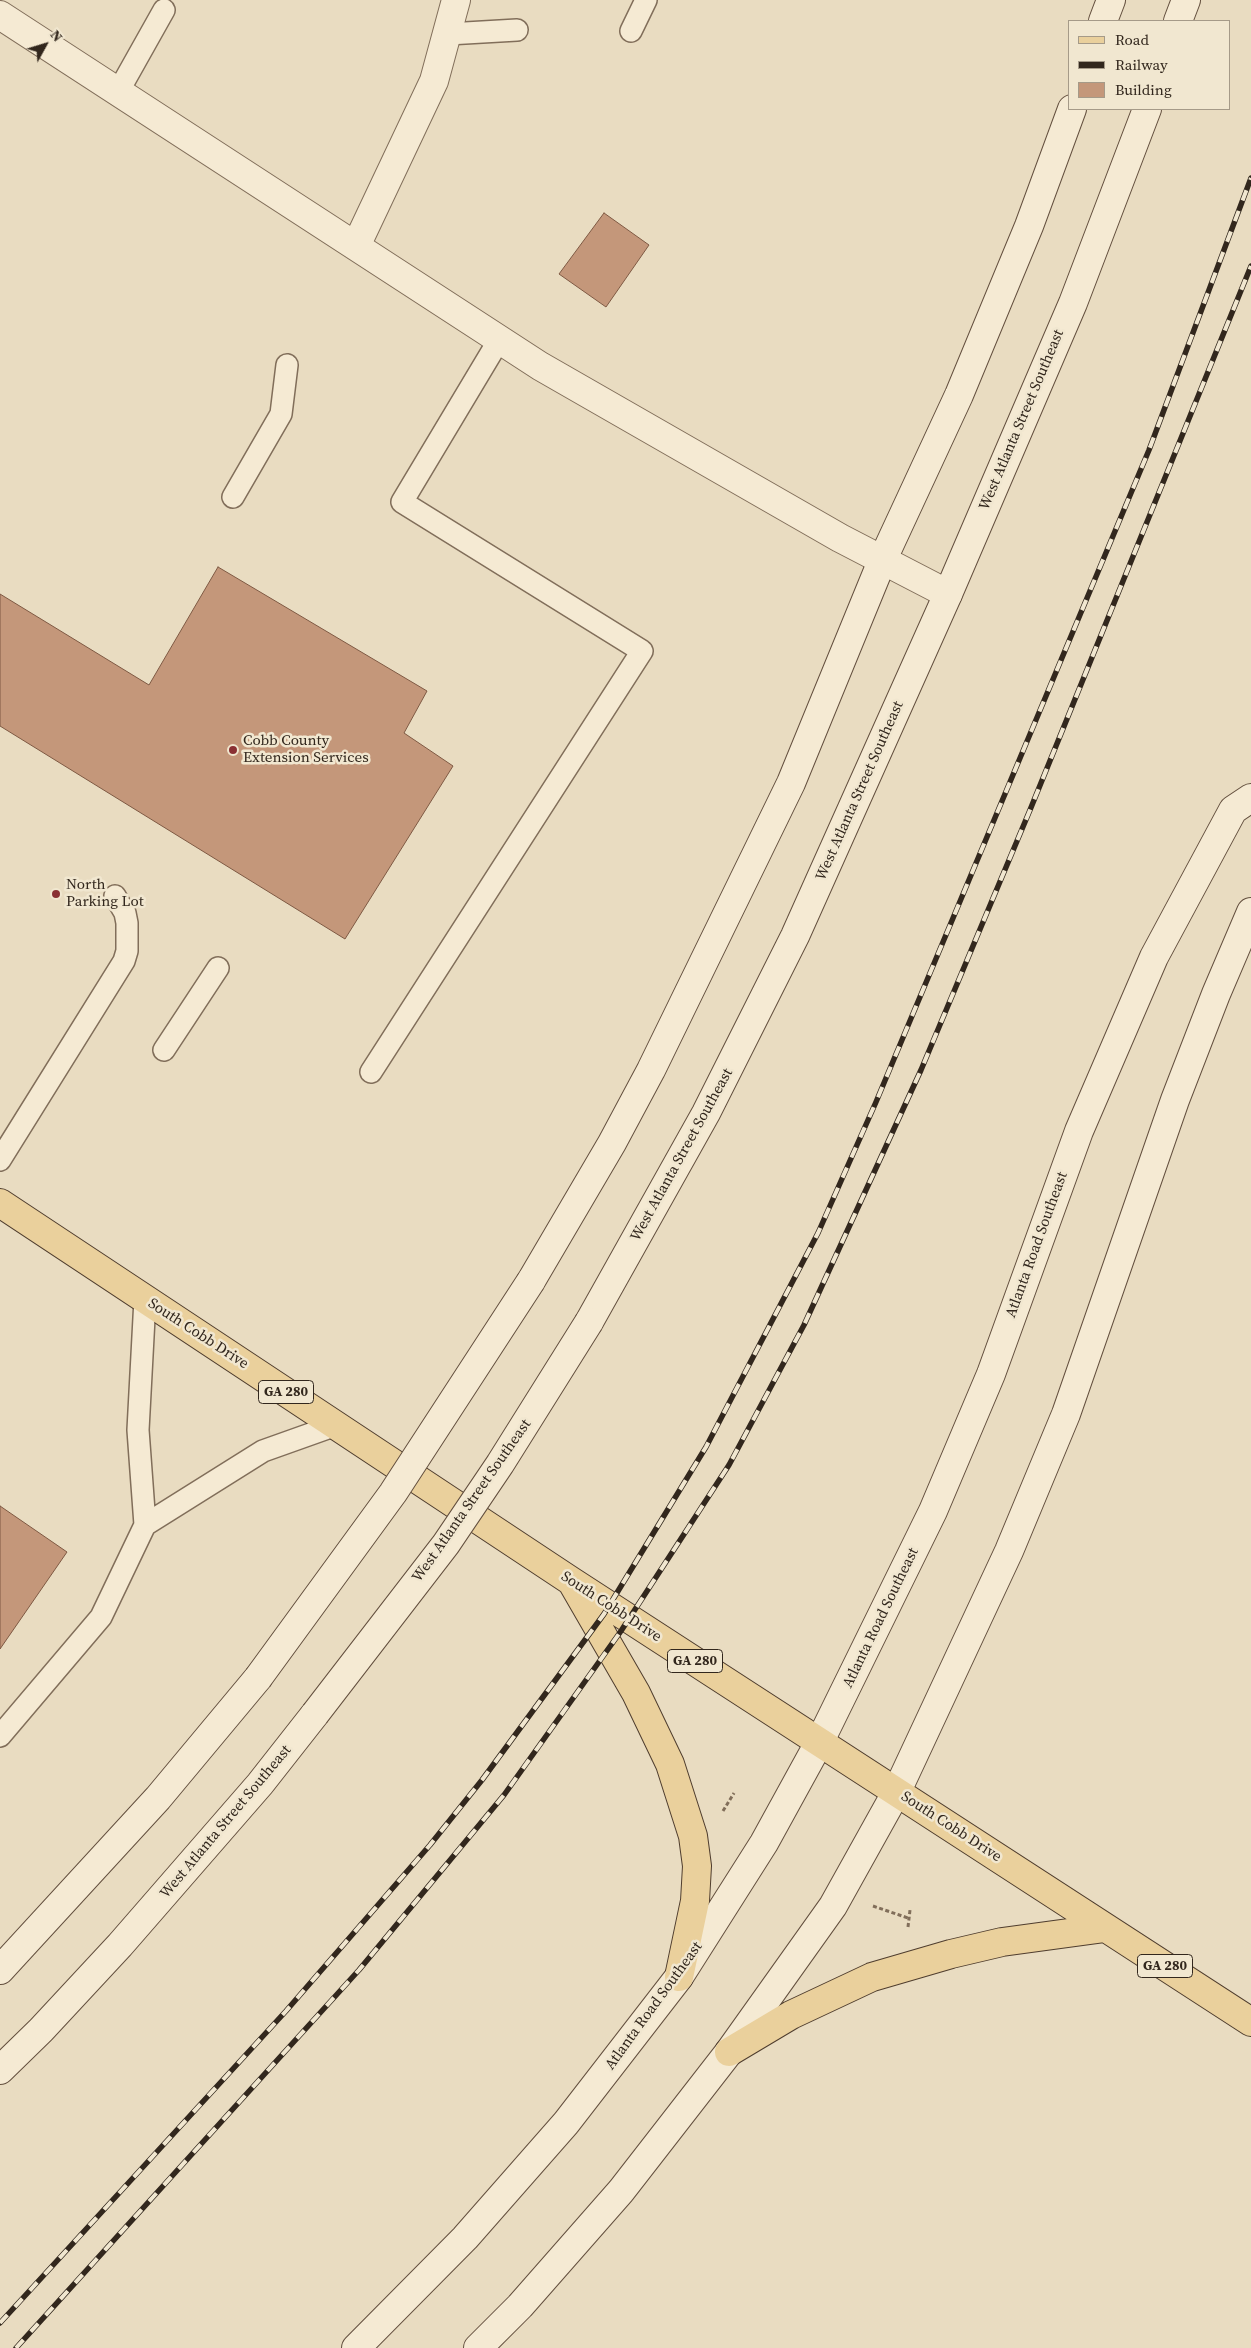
<!DOCTYPE html>
<html>
<head>
<meta charset="utf-8">
<style>
	body { margin:0 }
	#map { position:relative; width:1251px; height:2348px; overflow:hidden; background:#e9dcc1; font-family:"Source Serif 4",serif }
	canvas { display:block }
	.legend { position:absolute; left:1068px; top:20px; width:162px; height:90px; box-sizing:border-box; background:#f1e7d0; border:1px solid #a59a88; margin:0; padding:6px 9px; list-style:none; font-size:15px; color:#32271d }
	.legend li { display:flex; align-items:center; gap:10px; height:25px }
	.legend b { width:25px; border:1px solid #a59a88 }
	.north { position:absolute; left:20px; top:20px; width:50px; height:50px; -webkit-text-stroke:4px #f1e7d0; paint-order:stroke; rotate:51deg; font-size:14px; font-weight:700; line-height:20px; text-align:center; color:#32271d }
	.north::after { content:''; display:block; margin:auto; width:18px; height:22px; background:#32271d; clip-path:polygon(50% 0,100% 100%,50% 72%,0 100%) }
</style>
</head>
<body>
<div id="map">
<canvas width="1251" height="2348"></canvas>
<ul class="legend">
<li><b style="height:6px;background:#ead09c"></b>Road</li>
<li><b style="height:6px;background:#32271d"></b>Railway</li>
<li><b style="height:14px;background:#c4977a"></b>Building</li>
</ul>
<div class="north">N</div>
</div>
<script>
const ctx = document.querySelector('canvas').getContext('2d');
ctx.lineJoin = 'round';
function paint(path, color) { ctx.fillStyle = color; ctx.fill(path, 'evenodd'); }
const toPath = rows => new Path2D(rows.map(r => 'M' + r).join(''));
function stroke(path, color, width, dash) { ctx.strokeStyle = color; ctx.lineWidth = width; ctx.lineCap = dash ? 'butt' : 'round'; ctx.setLineDash(dash || []); ctx.stroke(path); }
function label(font, color, halo, rows, align = 'center') {
  ctx.font = font + ' "Source Serif 4",serif'; ctx.lineWidth = 5; ctx.setLineDash([]); ctx.textBaseline = 'middle'; ctx.strokeStyle = halo; ctx.fillStyle = color; for (const [text, x, y, turn = 0] of rows) {
    ctx.save(); ctx.translate(x, y); ctx.rotate((+turn || 0) * Math.PI / 180); ctx.textAlign = isNaN(turn) ? turn : align; if (halo) ctx.strokeText(text, 0, 0); ctx.fillText(text, 0, 0); ctx.restore();
  }
}
const building = toPath([
	[604,213,649,245,606,307,559,274,604,213],
	[218,567,427,691,404,733,453,766,345,939,0,726,0,594,149,685,218,567],
	[0,1506,67,1552,0,1649,0,1506]
]);
const path = toPath([
	[723,1811,734,1793],
	[873,1906,908,1918],
	[908,1927,910,1910]
]);
const lane = toPath([
	[631,31,646,0],
	[448,34,517,30],
	[118,92,164,10],
	[233,497,281,414,287,365],
	[164,1050,218,968],
	[371,1072,642,651,402,502,499,340],
	[0,1160,124,961,127,951,127,923,125,913,115,896],
	[145,1525,263,1451,336,1425],
	[0,1736,101,1617,145,1525,138,1430,145,1299]
]);
const street = toPath([
	[0,15,540,366,840,538,948,594],
	[356,246,434,81,456,0]
]);
const secondary = toPath([
	[1103,21,1111,0],
	[1178,21,1186,0],
	[531,1281,612,1143,651,1070,791,783,882,561,959,395,1029,226,1072,109],
	[589,1322,706,1113,795,936,948,594,1073,303,1147,109],
	[0,1970,158,1798,258,1678],
	[0,2070,41,2030,120,1945,260,1784,315,1714],
	[356,2348,465,2238,566,2123,679,1977,764,1843,820,1741,933,1511,991,1374,1079,1131,1154,957,1233,810,1251,798],
	[478,2348,520,2306,621,2191,729,2052,833,1906,897,1791,1009,1551,1066,1414,1175,1100,1216,994,1251,912]
]);
const primary = toPath([
	[0,1203,571,1581,1251,2022],
	[573,1584,636,1693,670,1764,693,1836,697,1866,695,1901,679,1977],
	[729,2052,791,2015,872,1977,951,1954,1002,1942,1105,1928]
]);
const rail = toPath([
	[0,2323,286,2011,430,1845,482,1780,604,1614,706,1447,818,1233,876,1102,1149,450,1251,178],
	[16,2348,359,1970,504,1795,621,1631,729,1465,804,1325,921,1070,1030,810,1251,266]
]);
const secondaryBridge = toPath([
	[258,1678,393,1493,531,1281],
	[315,1714,446,1544,500,1464,589,1322]
]);
const markers = [
	[233,750,5,"#8a3033"],
	[56,894,5,"#8a3033"]
];
const shields = [
	[286,1392,55],
	[695,1661,55],
	[1165,1966,55]
];
const shieldNames = [
	["GA 280",286,1392],
	["GA 280",695,1661],
	["GA 280",1165,1966]
];
const streetNames = [
	["West Atlanta Street Southeast",1022,420,-67],
	["West Atlanta Street Southeast",860,791,-66],
	["West Atlanta Street Southeast",682,1155,-61],
	["Atlanta Road Southeast",1037,1245,-70],
	["South Cobb Drive",198,1334,33],
	["West Atlanta Street Southeast",472,1501,-55],
	["South Cobb Drive",611,1607,33],
	["Atlanta Road Southeast",881,1618,-64],
	["West Atlanta Street Southeast",226,1822,-50],
	["South Cobb Drive",951,1827,33],
	["Atlanta Road Southeast",654,2006,-54]
];
const poiNames = [
	["Cobb County",243,741],
	["Extension Services",243,758],
	["North",66,885],
	["Parking Lot",66,902]
];
paint(building, '#c4977a');
stroke(building, '#7e5943', 1);
stroke(lane, '#816e5a', 24);
stroke(street, '#816e5a', 30);
stroke(secondary, '#634f3e', 30);
stroke(primary, '#4f3d2e', 30);
stroke(path, '#816e5a', 3, [4, 2.5]);
stroke(lane, '#f5ead3', 21);
stroke(street, '#f5ead3', 28);
stroke(secondary, '#f5ead3', 28);
stroke(primary, '#ead09c', 28);
stroke(rail, '#32271d', 5.5);
stroke(rail, '#f1e7d0', 4, [11]);
stroke(secondaryBridge, '#634f3e', 30, []);
stroke(secondaryBridge, '#f5ead3', 28);
for (const [x, y, r, color] of markers) { const dot = new Path2D(); dot.arc(x, y, r, 0, 2 * Math.PI); ctx.fillStyle = color; ctx.fill(dot); stroke(dot, '#f1e7d0', 2); }
for (const [x, y, w] of shields) { const box = new Path2D(); box.roundRect(x - w / 2, y - 11.5, w, 23, 4); ctx.fillStyle = '#f1e7d0'; ctx.fill(box); stroke(box, '#32271d', 1); }
label('bold 14px', '#32271d', null, shieldNames);
label('15px', '#32271d', '#f1e7d0', streetNames);
label('15px', '#32271d', '#f1e7d0', poiNames, 'left');
</script>
</body>
</html>
